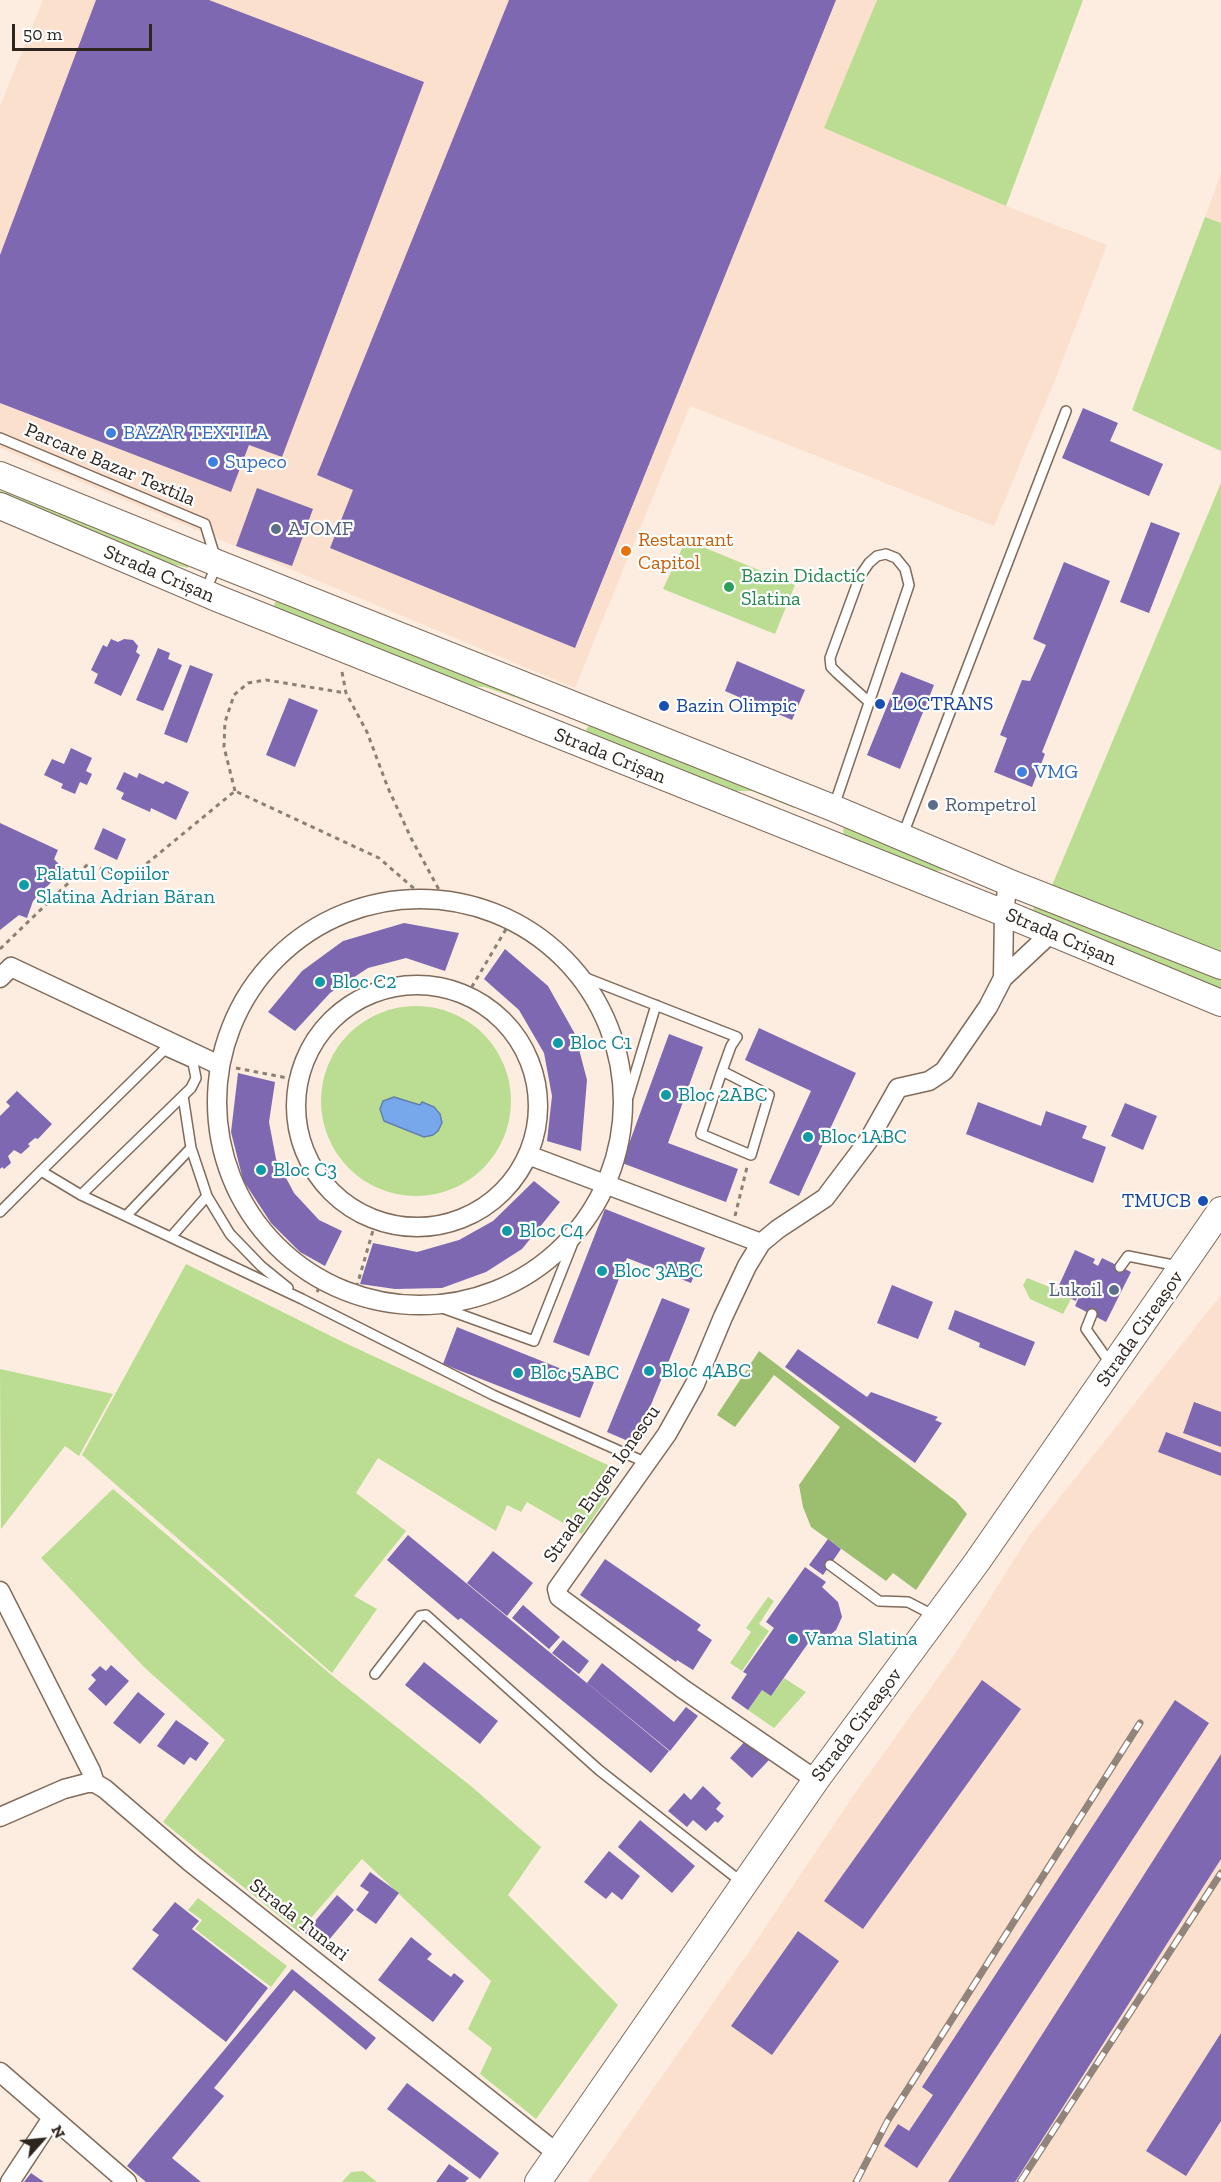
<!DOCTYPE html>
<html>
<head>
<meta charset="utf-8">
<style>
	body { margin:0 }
	#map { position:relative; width:1221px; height:2182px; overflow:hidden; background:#fcede0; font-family:"Zilla Slab",serif }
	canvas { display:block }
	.north { position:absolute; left:12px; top:2110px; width:60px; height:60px; -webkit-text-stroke:4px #fff; paint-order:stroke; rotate:63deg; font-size:16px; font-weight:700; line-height:24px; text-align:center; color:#2e251e }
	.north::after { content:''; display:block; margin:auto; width:21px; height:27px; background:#2e251e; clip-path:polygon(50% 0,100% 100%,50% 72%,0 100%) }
	.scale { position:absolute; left:12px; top:24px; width:140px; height:27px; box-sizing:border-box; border:3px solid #2e251e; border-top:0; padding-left:8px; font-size:18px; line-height:21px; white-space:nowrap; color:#2e251e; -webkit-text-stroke:4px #fff; paint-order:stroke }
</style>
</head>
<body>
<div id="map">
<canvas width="1221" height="2182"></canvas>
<div class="north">N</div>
<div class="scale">50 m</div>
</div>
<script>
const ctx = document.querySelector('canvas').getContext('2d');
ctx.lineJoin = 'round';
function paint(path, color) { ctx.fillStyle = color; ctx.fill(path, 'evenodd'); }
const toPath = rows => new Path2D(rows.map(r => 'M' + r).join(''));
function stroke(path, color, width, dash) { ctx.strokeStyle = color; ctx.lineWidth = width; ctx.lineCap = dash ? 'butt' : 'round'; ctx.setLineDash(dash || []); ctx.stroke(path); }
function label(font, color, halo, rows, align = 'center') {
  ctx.font = font + ' "Zilla Slab",serif'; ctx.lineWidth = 4.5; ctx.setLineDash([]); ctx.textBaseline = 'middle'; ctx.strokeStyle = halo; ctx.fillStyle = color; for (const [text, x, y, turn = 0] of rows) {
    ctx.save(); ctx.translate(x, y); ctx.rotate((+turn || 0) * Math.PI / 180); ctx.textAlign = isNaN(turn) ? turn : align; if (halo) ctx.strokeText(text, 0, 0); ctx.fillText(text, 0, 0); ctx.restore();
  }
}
const built = toPath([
	[43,0,877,0,825,128,1006,206,1107,245,1055,380,994,526,690,406,575,688,0,448,0,106],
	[1221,173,1221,223,1205,217],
	[1221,1295,1221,2182,588,2182,748,1953,853,1796,953,1657,1029,1536]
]);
const green = toPath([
	[877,0,1083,0,1006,206,824,128],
	[1205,217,1221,223,1221,451,1132,410],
	[1221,483,1221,1017,1031,935,1032,913,1037,900,1045,902],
	[0,490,189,564,188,568,146,557,0,500],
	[686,540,795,585,775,634,663,589],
	[282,601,535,701,534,704,485,687,466,686,277,611,274,606,275,602],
	[591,724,795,805,794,808,752,791,731,791,588,733,586,729],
	[847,826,949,870,934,871,846,838,843,831,844,827],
	'321 1101a95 95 0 1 1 190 0a95 95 0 1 1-190 0Z',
	[186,1264,343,1342,612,1467,610,1493,582,1534,527,1502,521,1512,507,1505,496,1531,378,1458,356,1493,406,1531,354,1596,377,1609,332,1673,82,1455],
	[1027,1278,1057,1290,1071,1299,1063,1314,1030,1299,1023,1285],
	[0,1369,113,1394,79,1456,65,1446,1,1529],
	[113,1489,335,1678,472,1787,541,1847,508,1895,618,2005,536,2119,480,2074,492,2048,468,2029,491,1981,362,1859,299,1932,163,1822,225,1740,144,1667,41,1558],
	[768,1597,774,1601,759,1624,769,1631,742,1671,730,1663,751,1632,746,1628],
	[784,1678,806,1692,774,1728,748,1710,762,1690,771,1696],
	[198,1898,287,1966,271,1987,195,1929,202,1920,188,1910],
	[363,2171,377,2182,342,2182,351,2172]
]);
const forest = toPath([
	[759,1351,956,1501,967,1514,916,1590,893,1573,886,1581,811,1527,803,1507,799,1485,840,1427,774,1375,735,1427,717,1415]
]);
const water = toPath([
	[394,1097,420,1105,422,1102,434,1107,440,1114,442,1123,438,1131,433,1135,424,1137,384,1121,380,1109,383,1101,394,1097]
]);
const building = toPath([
	[96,0,209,0,424,82,282,457,249,445,231,492,0,403,0,255],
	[509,0,836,0,575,648,330,548,353,490,317,475],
	[1083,408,1118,423,1110,441,1163,464,1149,496,1062,458],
	[257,488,313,509,292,566,236,546],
	[1151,522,1180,533,1149,613,1120,602],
	[1064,562,1110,581,1042,752,1045,754,1032,787,994,772,1007,738,1000,735,1022,680,1030,681,1046,645,1033,639],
	[111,639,118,642,124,639,133,640,138,646,136,652,140,655,121,696,94,683,98,674,91,670,103,645,107,647],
	[158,648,170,653,168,659,182,665,163,711,136,700],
	[737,661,805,690,792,720,725,691],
	[190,665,213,674,187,743,164,734],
	[901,672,934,685,900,769,867,755],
	[289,698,318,710,295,767,266,755],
	[71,748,92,758,86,771,92,774,87,785,80,782,75,794,61,788,63,784,44,775,52,759,64,764],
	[124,772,137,778,139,773,163,784,166,781,189,792,176,820,151,808,150,812,121,799,124,793,116,789],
	[0,823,58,850,54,859,64,869,33,901,27,918,19,915,0,930],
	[103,828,126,839,117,860,94,849],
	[404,923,459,933,445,971,406,958,368,968,330,993,295,1031,268,1012,302,971,343,941],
	[505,949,548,986,575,1034,587,1080,581,1151,547,1141,552,1096,544,1053,519,1010,484,979],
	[759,1028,856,1073,799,1196,769,1183,811,1091,745,1060],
	[669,1034,703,1047,668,1143,738,1169,726,1202,622,1163],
	[238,1073,275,1082,269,1122,276,1159,294,1193,319,1220,342,1231,325,1266,300,1252,271,1223,243,1180,231,1132],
	[17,1091,52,1124,38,1139,35,1138,28,1144,30,1146,21,1154,14,1150,8,1156,11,1163,4,1169,2,1167,0,1169,0,1116,10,1106,6,1102],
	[978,1102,1041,1126,1046,1111,1087,1126,1082,1138,1106,1147,1093,1183,966,1134],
	[1125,1103,1157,1116,1143,1150,1111,1136],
	[534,1181,560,1202,522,1249,486,1272,442,1288,395,1289,360,1284,373,1243,417,1252,459,1240,493,1221],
	[605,1209,705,1248,691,1283,627,1258,589,1356,553,1342],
	[1075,1250,1095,1259,1093,1263,1098,1266,1102,1258,1131,1272,1106,1322,1075,1306,1079,1297,1078,1296,1076,1301,1056,1292],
	[892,1285,933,1302,918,1339,877,1323],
	[662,1298,690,1309,635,1444,607,1432],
	[955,1310,1035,1342,1025,1366,979,1347,980,1343,948,1329],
	[457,1327,594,1382,580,1418,443,1364],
	[798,1349,867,1397,871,1392,938,1417,935,1420,942,1423,915,1463,785,1367],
	[1194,1402,1221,1412,1221,1447,1183,1433],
	[1166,1432,1221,1453,1221,1476,1158,1452],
	[408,1535,669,1751,651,1773,461,1618,458,1620,387,1560],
	[828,1539,841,1549,823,1575,809,1565],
	[493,1551,533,1583,507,1616,467,1583],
	[605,1559,701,1625,697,1630,712,1640,693,1670,677,1660,676,1662,580,1595],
	[805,1567,826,1582,822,1587,838,1602,842,1617,836,1630,829,1636,809,1642,771,1696,762,1690,748,1710,731,1698,747,1674,743,1672,774,1628,766,1622],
	[523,1605,560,1637,549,1649,512,1618],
	[563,1640,589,1661,579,1674,552,1653],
	[424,1662,498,1721,480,1744,405,1685],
	[602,1663,674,1722,686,1707,698,1716,670,1751,587,1683],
	[111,1665,129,1681,106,1706,88,1689,96,1680,91,1675,100,1666,106,1671],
	[982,1680,1021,1709,863,1929,824,1901],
	[138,1692,165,1714,140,1744,113,1723],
	[1175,1700,1209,1723,917,2168,884,2146,898,2124,909,2131,933,2095,922,2087],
	[176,1720,209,1743,196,1761,190,1757,184,1765,157,1746],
	[746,1740,769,1760,752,1778,730,1758],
	[1221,1754,1221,1859,1015,2182,948,2182],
	[703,1786,721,1803,716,1809,724,1816,718,1823,715,1821,706,1831,693,1820,687,1827,668,1811,684,1793,691,1800],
	[640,1820,695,1866,672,1893,618,1847],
	[609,1851,640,1876,622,1900,612,1892,606,1899,584,1882],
	[370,1872,399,1893,376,1924,356,1910,369,1892,360,1886],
	[337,1895,354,1910,323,1947,305,1933],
	[175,1902,199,1921,192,1929,268,1988,226,2042,132,1969,159,1935,152,1930],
	[798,1931,839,1961,772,2055,731,2026],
	[411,1937,432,1954,427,1959,451,1977,454,1973,464,1981,433,2022,378,1980],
	[292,1969,376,2038,366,2050,294,1990,214,2088,224,2096,172,2158,201,2182,146,2182,127,2166],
	[1221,2033,1221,2121,1186,2176,1146,2151],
	[407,2083,499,2153,480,2179,387,2109],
	[449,2164,469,2178,465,2182,436,2182],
	[31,2173,44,2182,24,2182]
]);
const path = toPath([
	[342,672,346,693,367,732,388,788,411,838,444,899],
	[235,791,224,747,225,722,234,695,248,683,266,680,346,693],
	[0,949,88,864,128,879,235,791,379,858,425,898],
	[467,995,512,919],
	[236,1068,298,1080],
	[735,1216,747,1167],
	[317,1292,323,1280],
	[354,1296,376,1220]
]);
const lane = toPath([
	[0,438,205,524,217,563,205,593],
	[834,806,909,585,905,569,896,558,886,554,877,556,869,563,860,576,830,658,831,667,838,674,869,702],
	[902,837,1066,411],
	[581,976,737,1037,731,1046,722,1071,701,1134,751,1155,769,1095,722,1071],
	[200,1056,193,1063,164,1050,41,1171,81,1195,302,1299,493,1395,647,1463],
	[625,1107,656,1005],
	[81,1195,191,1088,196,1078,193,1063],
	[207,1196,230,1234,261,1266,288,1288],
	[0,1212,41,1171],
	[126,1216,191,1148,183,1096],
	[171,1237,207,1196,191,1148],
	[1120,1267,1128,1256,1178,1266],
	[437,1306,534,1341,576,1235],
	[1092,1314,1086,1329,1110,1363],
	[830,1565,879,1601,908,1602,935,1616],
	[375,1674,420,1616,426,1615,599,1770,744,1884]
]);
const street = toPath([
	'217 1102a203 203 0 1 1 406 0a203 203 0 1 1-406 0Z',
	[0,978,11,967,219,1065],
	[1003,978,1004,913,1008,882],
	'296 1106a121 121 0 1 1 242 0a121 121 0 1 1-242 0Z',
	[528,1155,761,1243],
	[0,1591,91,1771,95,1783],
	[816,1780,683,1689,559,1597,557,1589,667,1434,695,1384,723,1317,747,1266,761,1243,778,1229,825,1198,868,1141,898,1088,929,1081,944,1071,988,1007,1003,978,1051,933],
	[0,1817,64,1789,87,1783,95,1783,105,1789,190,1862,558,2154],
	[0,2072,127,2182],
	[10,2182,52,2118]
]);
const secondary = toPath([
	[0,475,217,563,833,808,1008,882,1221,966],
	[0,506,219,599,1004,913,1221,1003],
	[538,2182,816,1780,977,1562,1221,1210]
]);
const rail = toPath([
	[856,2182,888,2120,1140,1723],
	[1020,2182,1221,1873]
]);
const markers = [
	[111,433,6,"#3f7fe0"],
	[213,462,6,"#3f7fe0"],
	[276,529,6,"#5c6f8a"],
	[626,551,6,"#e8710a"],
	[729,587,6,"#2e9e5b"],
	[880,704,6,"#1a4fb4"],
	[664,706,6,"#1a4fb4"],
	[1022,772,6,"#3f7fe0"],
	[933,805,6,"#5c6f8a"],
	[24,885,6,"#0f9aa8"],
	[320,982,6,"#0f9aa8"],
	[558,1043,6,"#0f9aa8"],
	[666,1095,6,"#0f9aa8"],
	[808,1137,6,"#0f9aa8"],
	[261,1170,6,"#0f9aa8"],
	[1203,1201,6,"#1a4fb4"],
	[507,1231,6,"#0f9aa8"],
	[602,1271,6,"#0f9aa8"],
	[1114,1290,6,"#5c6f8a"],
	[649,1371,6,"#0f9aa8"],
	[518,1373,6,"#0f9aa8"],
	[793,1639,6,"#0f9aa8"]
];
const shopNames = [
	["BAZAR TEXTILA",123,433],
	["Supeco",225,462],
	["VMG",1034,772]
];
const streetNames = [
	["Parcare Bazar Textila",110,465,23],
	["Strada Crișan",159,574,23],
	["Strada Crișan",610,756,22],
	["Strada Crișan",1061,937,23],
	["Strada Cireașov",1140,1329,-55],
	["Strada Eugen Ionescu",602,1484,-55],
	["Strada Cireașov",857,1725,-53],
	["Strada Tunari",299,1920,38]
];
const serviceNames = [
	["AJOMF",288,529],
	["Rompetrol",945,805],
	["Lukoil",1102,1290,"right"]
];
const foodNames = [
	["Restaurant",638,540],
	["Capitol",638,563]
];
const leisureNames = [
	["Bazin Didactic",741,576],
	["Slatina",741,599]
];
const transitNames = [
	["LOCTRANS",892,704],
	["Bazin Olimpic",676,706],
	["TMUCB",1191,1201,"right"]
];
const cultureNames = [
	["Palatul Copiilor",36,874],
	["Slatina Adrian Băran",36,897],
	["Bloc C2",332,982],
	["Bloc C1",570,1043],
	["Bloc 2ABC",678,1095],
	["Bloc 1ABC",820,1137],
	["Bloc C3",273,1170],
	["Bloc C4",519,1231],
	["Bloc 3ABC",614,1271],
	["Bloc 4ABC",661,1371],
	["Bloc 5ABC",530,1373],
	["Vama Slatina",805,1639]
];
paint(built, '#fbe1cd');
paint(green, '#badd91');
paint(forest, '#9bbf6f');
paint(water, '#77a8ec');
stroke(water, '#6181ae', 1.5);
paint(building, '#7e68b2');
stroke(lane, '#816b5a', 12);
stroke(street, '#816b5a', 21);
stroke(secondary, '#816b5a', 28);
stroke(path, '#8b8076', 3, [4.5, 4.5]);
stroke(lane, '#fff', 9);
stroke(street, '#fff', 18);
stroke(secondary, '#fff', 26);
stroke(rail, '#91857b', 7);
stroke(rail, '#fff', 4.5, [14]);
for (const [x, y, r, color] of markers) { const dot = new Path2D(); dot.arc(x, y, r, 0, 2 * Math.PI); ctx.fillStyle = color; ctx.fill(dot); stroke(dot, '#fff', 2); }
label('20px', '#366cbe', '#fff', shopNames, 'left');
label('20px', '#2e251e', '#fff', streetNames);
label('20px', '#4e5e75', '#fff', serviceNames, 'left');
label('20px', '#c56008', '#fff', foodNames, 'left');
label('20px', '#27864d', '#fff', leisureNames, 'left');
label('20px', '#164399', '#fff', transitNames, 'left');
label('20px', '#0d838f', '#fff', cultureNames, 'left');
</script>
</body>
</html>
